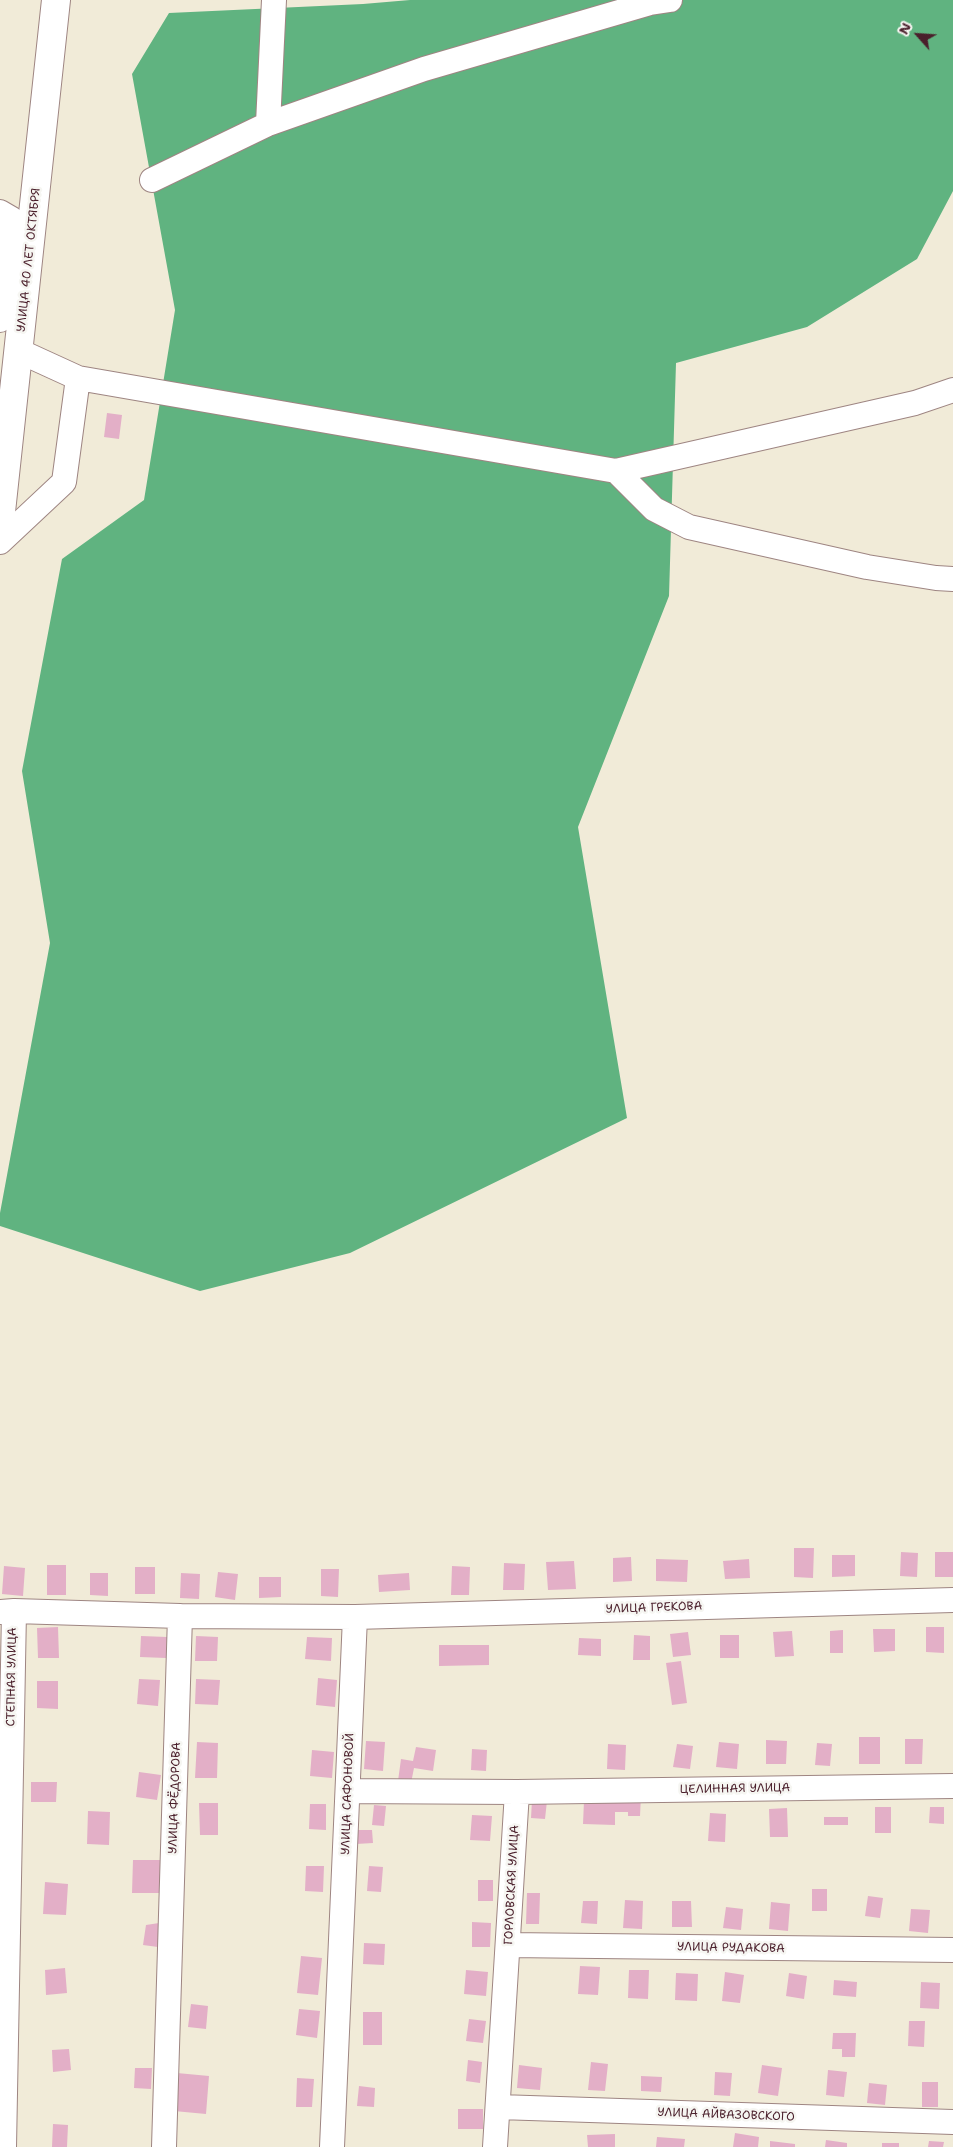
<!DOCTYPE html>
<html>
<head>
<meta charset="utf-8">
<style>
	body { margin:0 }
	#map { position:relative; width:953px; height:2147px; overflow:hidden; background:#f1ebd8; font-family:"Shantell Sans",sans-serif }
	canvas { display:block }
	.north { position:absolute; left:893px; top:10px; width:50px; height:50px; -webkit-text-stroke:4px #f6f6f2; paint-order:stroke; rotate:296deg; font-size:14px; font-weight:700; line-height:20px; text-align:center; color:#4a1f2b }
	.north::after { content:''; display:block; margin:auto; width:18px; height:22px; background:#4a1f2b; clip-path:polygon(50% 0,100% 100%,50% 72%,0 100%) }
</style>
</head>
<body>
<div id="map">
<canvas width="953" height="2147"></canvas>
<div class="north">N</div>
</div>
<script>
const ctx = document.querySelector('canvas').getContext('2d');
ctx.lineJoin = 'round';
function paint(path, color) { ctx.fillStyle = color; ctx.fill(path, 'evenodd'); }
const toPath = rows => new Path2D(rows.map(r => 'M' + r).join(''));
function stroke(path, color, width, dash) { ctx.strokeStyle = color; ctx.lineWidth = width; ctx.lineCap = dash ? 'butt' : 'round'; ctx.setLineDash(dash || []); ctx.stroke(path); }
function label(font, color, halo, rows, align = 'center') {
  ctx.font = font + ' "Shantell Sans",sans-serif'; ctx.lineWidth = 5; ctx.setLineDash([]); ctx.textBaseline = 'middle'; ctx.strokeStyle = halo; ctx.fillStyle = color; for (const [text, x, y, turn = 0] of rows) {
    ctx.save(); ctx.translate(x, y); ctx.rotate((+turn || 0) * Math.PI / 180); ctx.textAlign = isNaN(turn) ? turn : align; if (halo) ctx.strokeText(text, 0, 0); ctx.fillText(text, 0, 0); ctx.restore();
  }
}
const forest = toPath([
	[410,0,953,0,953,191,917,259,807,327,676,363,669,596,578,827,627,1118,350,1253,200,1291,0,1226,0,1213,50,943,22,771,62,559,144,500,175,310,132,74,169,13,363,4]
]);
const building = toPath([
	[107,413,122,415,119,439,104,437],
	[794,1548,814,1548,813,1578,794,1577],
	[901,1552,918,1553,917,1577,900,1576],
	[935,1552,953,1552,953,1577,935,1577],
	[832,1555,855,1555,855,1576,832,1577],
	[631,1557,632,1581,613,1582,613,1558],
	[656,1559,688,1560,687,1582,656,1581],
	[749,1559,750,1578,725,1579,723,1561],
	[574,1561,576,1589,548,1590,546,1562],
	[504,1563,525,1564,524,1590,503,1590],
	[47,1565,66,1565,66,1595,47,1595],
	[4,1566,25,1568,23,1596,2,1594],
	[452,1566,470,1567,469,1595,451,1595],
	[135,1567,155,1567,155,1594,135,1594],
	[321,1569,339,1569,338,1597,321,1596],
	[218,1572,238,1574,235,1600,215,1597],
	[90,1573,108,1573,108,1596,90,1595],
	[181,1573,200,1574,199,1599,180,1598],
	[409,1573,410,1590,379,1592,378,1575],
	[259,1577,281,1577,281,1597,259,1598],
	[58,1627,59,1658,38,1658,37,1628],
	[926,1627,944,1627,944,1653,926,1652],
	[873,1629,895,1629,895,1651,874,1652],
	[843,1630,843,1653,830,1653,830,1631],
	[792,1631,794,1656,775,1657,773,1632],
	[688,1632,691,1655,673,1657,670,1634],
	[634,1635,650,1636,650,1660,633,1660],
	[720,1635,739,1635,739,1658,720,1658],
	[141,1636,167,1637,166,1658,140,1657],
	[196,1636,218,1637,217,1661,195,1661],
	[307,1637,332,1638,331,1661,305,1659],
	[579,1638,601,1639,601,1656,578,1655],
	[439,1645,489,1645,489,1665,439,1666],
	[681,1661,687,1703,672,1705,666,1663],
	[318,1678,337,1680,335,1707,316,1705],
	[139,1679,160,1680,158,1706,137,1704],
	[196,1679,220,1680,218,1705,195,1704],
	[37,1681,58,1681,58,1709,37,1708],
	[859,1737,880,1737,880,1764,859,1764],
	[905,1739,923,1739,922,1764,905,1764],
	[766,1740,787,1741,786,1764,766,1764],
	[366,1741,385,1742,383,1771,364,1769],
	[197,1742,218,1743,217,1778,195,1778],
	[719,1742,739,1744,737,1769,716,1767],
	[817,1743,832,1744,830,1766,815,1765],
	[608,1744,626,1745,625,1770,607,1769],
	[677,1744,693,1746,690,1769,673,1767],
	[416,1747,436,1750,433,1771,414,1768,411,1783,398,1781,401,1759,413,1761],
	[472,1749,487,1750,486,1771,471,1770],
	[312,1750,334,1752,332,1778,310,1776],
	[139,1772,161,1775,157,1800,136,1797],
	[31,1782,57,1782,56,1802,31,1802],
	[641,1795,640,1816,628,1816,628,1812,615,1812,615,1825,583,1824,584,1801],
	[532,1800,547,1801,545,1819,531,1818],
	[199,1803,218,1803,218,1835,200,1835],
	[310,1804,326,1804,326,1830,309,1829],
	[374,1805,386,1806,384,1826,372,1825],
	[875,1807,891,1807,891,1833,875,1833],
	[930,1807,944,1807,944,1824,929,1823],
	[787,1808,788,1837,770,1837,769,1809],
	[88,1811,110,1812,109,1845,87,1844],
	[710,1813,726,1814,725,1842,708,1841],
	[472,1815,492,1816,490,1841,470,1840],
	[824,1817,848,1817,848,1825,824,1825],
	[355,1830,372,1830,373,1843,356,1844],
	[133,1860,161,1860,161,1893,132,1893],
	[306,1866,324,1866,323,1892,305,1891],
	[369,1866,383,1867,381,1892,367,1891],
	[478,1880,493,1880,493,1901,478,1901],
	[45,1882,68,1884,66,1915,43,1914],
	[812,1889,827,1889,827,1911,812,1911],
	[527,1893,540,1893,539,1924,526,1924],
	[868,1896,883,1898,880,1918,865,1916],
	[625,1900,643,1901,642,1929,623,1928],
	[583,1901,598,1901,597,1924,581,1923],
	[672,1901,691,1901,692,1927,672,1927],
	[771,1902,790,1904,788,1931,769,1929],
	[726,1907,743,1909,741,1930,723,1928],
	[911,1909,930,1910,928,1933,909,1931],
	[472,1922,491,1923,490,1947,472,1947],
	[159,1923,158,1947,143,1945,146,1925],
	[364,1943,385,1944,384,1965,363,1964],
	[301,1956,322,1958,318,1995,297,1993],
	[580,1966,600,1967,598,1995,578,1994],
	[65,1968,67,1993,46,1995,45,1970],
	[466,1970,488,1972,486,1996,464,1994],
	[629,1970,649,1970,648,1999,628,1998],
	[725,1972,744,1975,740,2003,722,2001],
	[676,1973,698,1974,697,2001,675,2000],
	[789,1973,807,1976,804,1999,786,1996],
	[834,1980,857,1982,856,1997,833,1995],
	[921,1982,940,1983,939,2009,920,2008],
	[191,2004,208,2006,206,2029,188,2027],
	[299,2009,320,2011,317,2038,296,2035],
	[363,2012,382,2012,382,2045,363,2045],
	[469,2019,486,2021,483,2043,466,2041],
	[909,2021,925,2021,924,2047,908,2046],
	[833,2033,856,2033,855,2057,842,2057,842,2049,832,2049],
	[69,2049,71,2070,53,2072,52,2050],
	[468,2060,482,2062,480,2083,466,2081],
	[591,2062,608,2064,605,2091,588,2090],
	[519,2065,542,2068,540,2090,517,2088],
	[762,2065,782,2068,778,2096,758,2093],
	[135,2068,152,2068,151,2089,134,2088],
	[828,2070,847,2072,844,2097,826,2095],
	[715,2072,732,2073,730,2096,714,2095],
	[177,2073,209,2076,206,2114,174,2111],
	[641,2076,662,2077,661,2092,641,2091],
	[297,2078,314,2079,312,2107,296,2107],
	[922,2082,938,2082,938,2107,922,2107],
	[869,2083,887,2085,885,2105,867,2103],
	[359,2086,375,2088,374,2107,357,2106],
	[458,2109,483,2109,483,2129,458,2129],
	[53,2124,68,2125,67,2147,52,2147],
	[735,2133,759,2137,758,2147,733,2147],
	[615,2134,615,2147,588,2147,587,2135],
	[657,2137,685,2139,684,2147,656,2147],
	[826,2140,847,2143,847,2147,825,2147],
	[770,2141,795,2144,795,2147,770,2147],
	[929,2141,944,2142,943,2147,928,2147],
	[882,2143,899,2143,899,2147,882,2147]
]);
const minor = toPath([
	[268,124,274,0],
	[152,180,268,124,424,69,650,3,670,0],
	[0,212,12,219,0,320],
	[78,378,616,471,915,403,953,390],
	[616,471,654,509,689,527,867,567,936,578,953,579],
	[0,542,64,482,78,378,19,351],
	[14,1611,180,1616,164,2147],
	[0,1612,14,1611,4,2147],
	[180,1616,355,1617,332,2147],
	[355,1617,953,1600],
	[348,1791,517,1792,495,2147],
	[517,1792,953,1786],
	[508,1945,953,1950],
	[499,2107,953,2122]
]);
const major = toPath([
	[0,521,56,0]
]);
const streetNames = [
	["УЛИЦА 40 ЛЕТ ОКТЯБРЯ",29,260,-84],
	["УЛИЦА ГРЕКОВА",654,1608,-2],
	["СТЕПНАЯ УЛИЦА",12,1677,-89],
	["ЦЕЛИННАЯ УЛИЦА",735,1789,-1],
	["УЛИЦА САФОНОВОЙ",348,1794,-88],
	["УЛИЦА ФЁДОРОВА",175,1798,-88],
	["ГОРЛОВСКАЯ УЛИЦА",512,1885,-87],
	["УЛИЦА РУДАКОВА",731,1948,1],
	["УЛИЦА АЙВАЗОВСКОГО",726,2115,2]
];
paint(forest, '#60b380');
paint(building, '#e3afc7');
stroke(minor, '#9e8582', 26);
stroke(major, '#9e8582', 30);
stroke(minor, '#fff', 24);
stroke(major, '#fff', 28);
label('12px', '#4a1f2b', '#f6f6f2', streetNames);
</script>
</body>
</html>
